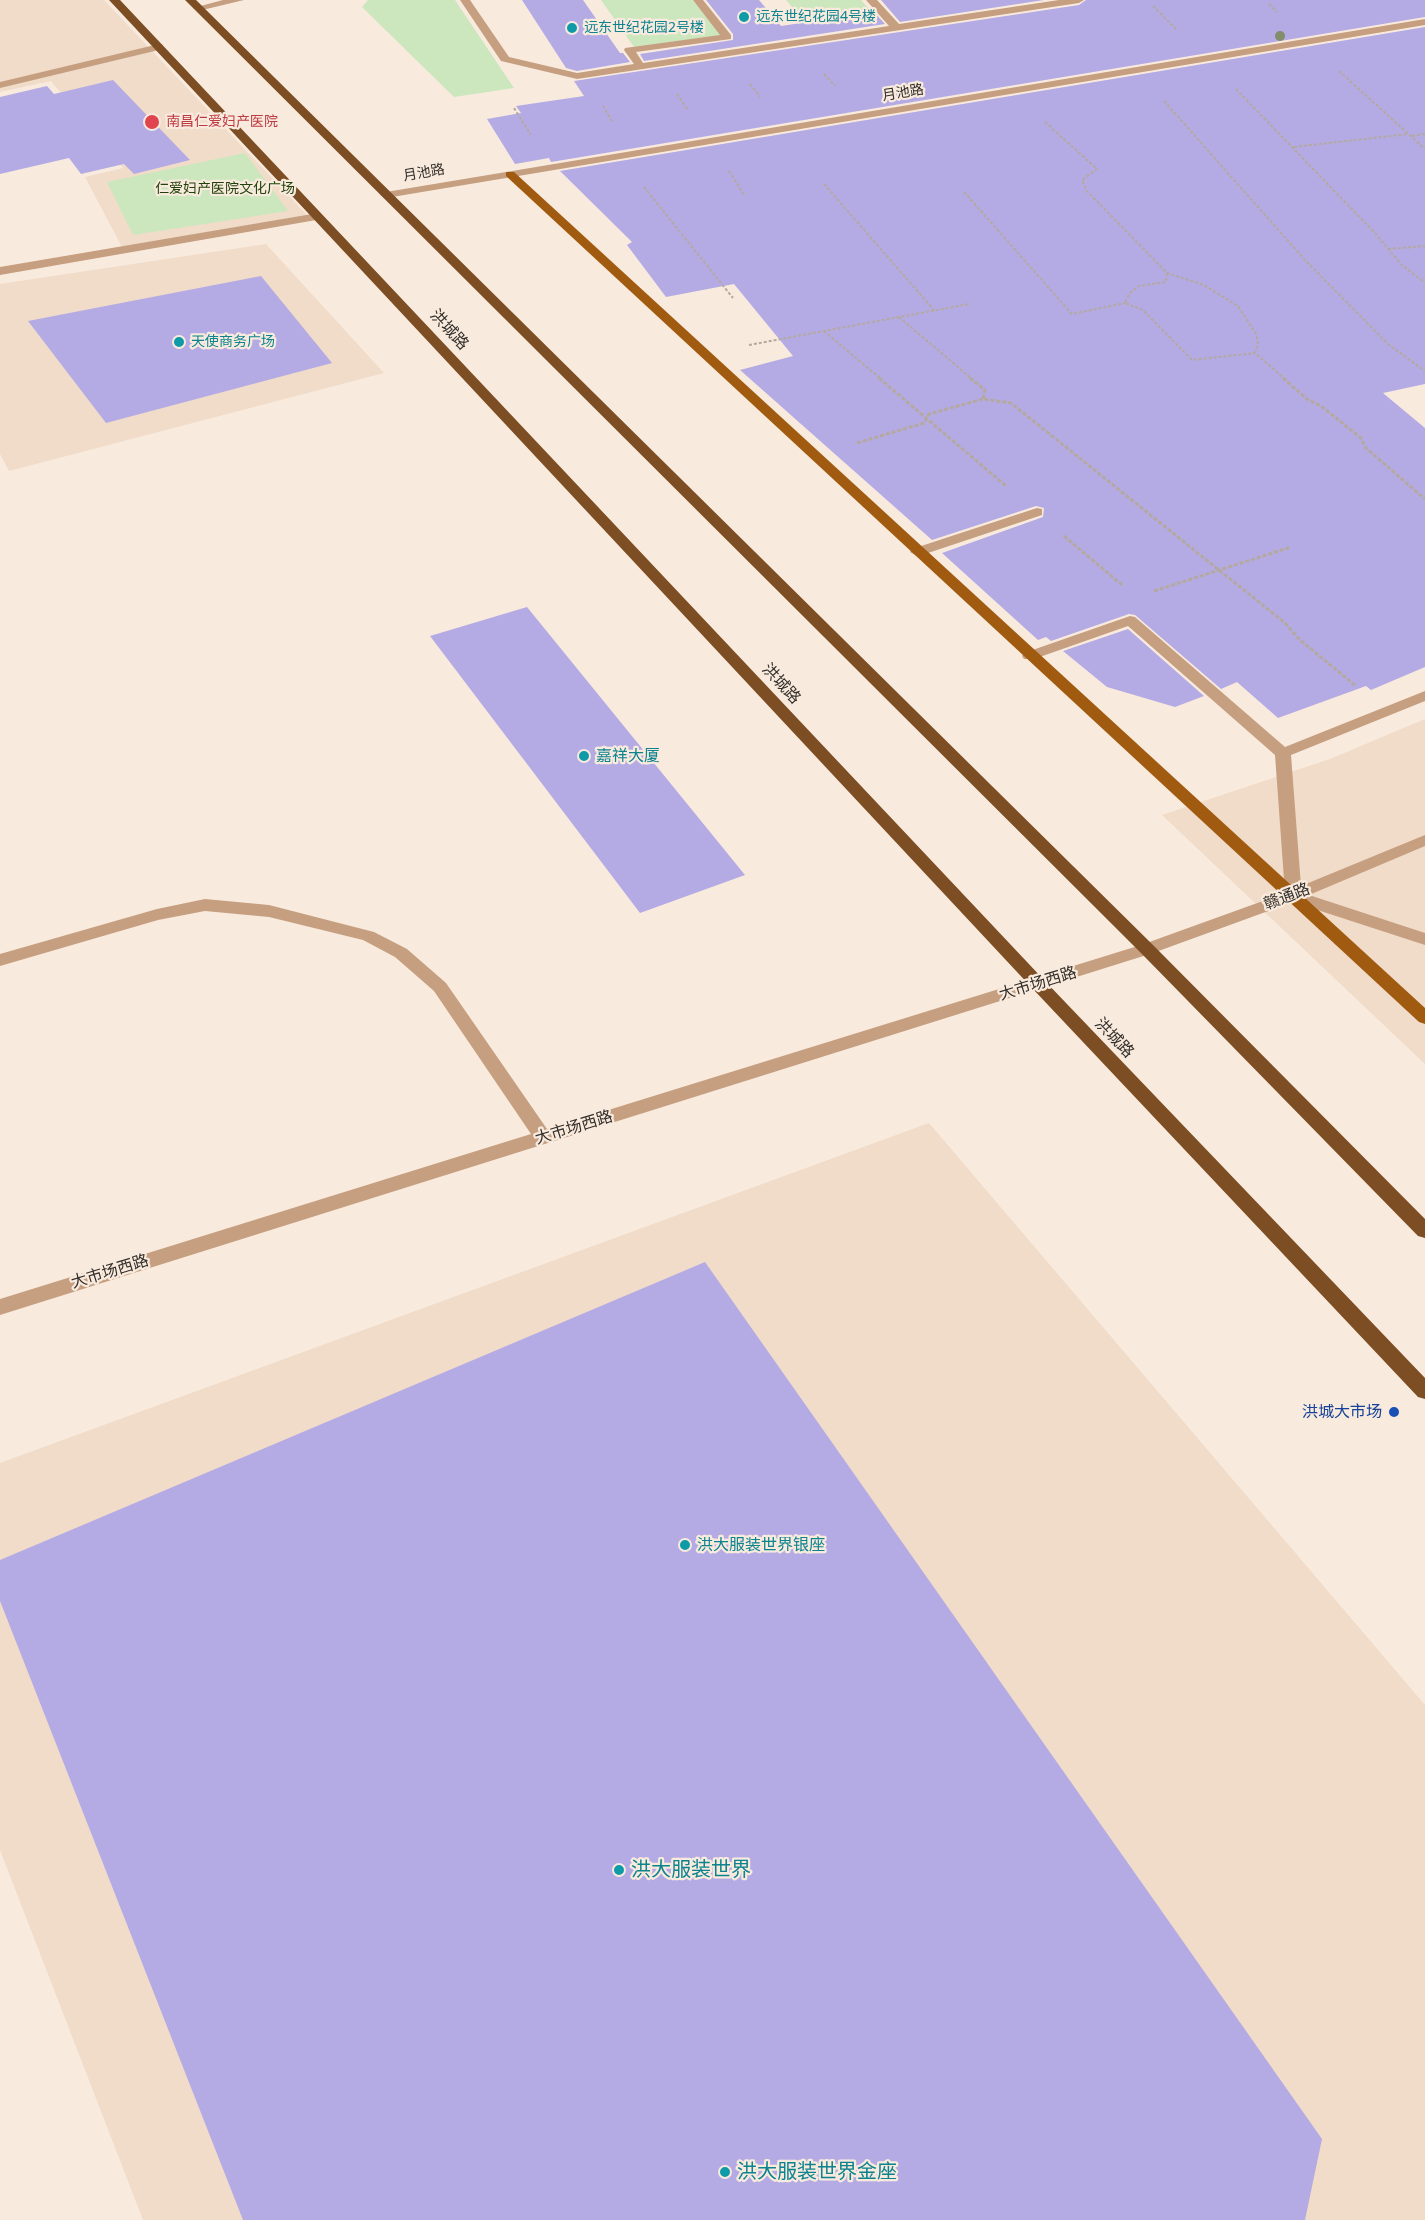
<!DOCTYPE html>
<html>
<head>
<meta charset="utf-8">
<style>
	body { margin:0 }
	canvas { display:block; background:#f8eadd }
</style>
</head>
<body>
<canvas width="1425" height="2220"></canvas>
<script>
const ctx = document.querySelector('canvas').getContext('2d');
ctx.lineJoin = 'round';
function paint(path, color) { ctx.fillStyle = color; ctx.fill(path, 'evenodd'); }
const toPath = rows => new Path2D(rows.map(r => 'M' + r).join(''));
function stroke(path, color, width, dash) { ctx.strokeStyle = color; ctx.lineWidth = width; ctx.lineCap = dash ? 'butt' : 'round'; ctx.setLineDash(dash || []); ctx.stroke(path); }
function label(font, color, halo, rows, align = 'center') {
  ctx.font = font + ' "Noto Sans","Noto Sans SC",sans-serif'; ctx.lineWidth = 4.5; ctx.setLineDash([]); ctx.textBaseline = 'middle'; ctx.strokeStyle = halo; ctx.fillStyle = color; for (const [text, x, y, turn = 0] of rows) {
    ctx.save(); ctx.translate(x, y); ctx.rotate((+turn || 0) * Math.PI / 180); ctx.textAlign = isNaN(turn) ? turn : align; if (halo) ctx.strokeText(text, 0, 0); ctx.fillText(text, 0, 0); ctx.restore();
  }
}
const built = toPath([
	[0,0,104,0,307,215,122,247,85,177,123,168,51,81,0,92],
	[266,244,384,373,9,471,0,454,0,284],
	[1425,719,1425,1064,1162,815,1330,759],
	[929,1123,1425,1705,1425,2220,143,2220,0,1850,0,1463]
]);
const green = toPath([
	[368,0,455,0,514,88,454,97,362,7],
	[601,0,693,0,723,35,634,47],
	[786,0,861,0,871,11,803,21],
	[245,153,288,211,133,235,107,182]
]);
const building = toPath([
	[522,0,583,0,620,53,623,53,630,62,577,71,566,68],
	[706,0,759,0,781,26,874,12,885,24,644,61,640,54,733,40,733,34],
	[881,0,1044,0,900,22],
	[1086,0,1425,0,1425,17,551,162,549,158,515,164,487,119,521,113,516,106,584,96,574,81,1079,5],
	[1425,27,1425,384,1383,393,1425,428,1425,667,1371,690,1366,686,1278,718,1237,682,1221,689,1135,615,1129,614,1051,641,1046,637,1038,640,942,553,1043,517,1044,508,1036,506,932,540,740,370,793,356,734,284,666,297,627,245,632,242,560,171],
	[113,80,190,160,134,174,124,164,81,174,69,158,0,174,0,97,47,86,54,94],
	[261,276,332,363,106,423,28,321],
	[527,607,745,875,640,913,430,636],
	[1128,629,1204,696,1175,707,1107,687,1063,651],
	[705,1262,1322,2139,1305,2220,243,2220,0,1601,0,1560]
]);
const pathFar1 = toPath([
	[1269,4,1277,12],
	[1153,6,1176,29],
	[1339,71,1425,149],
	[824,74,835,86],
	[750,84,760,97],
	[1236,89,1374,232,1401,264,1425,283],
	[677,94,688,110],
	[1164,101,1305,260,1389,345,1425,371],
	[603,106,613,123],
	[514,108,531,135],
	[1045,122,1097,169,1082,180,1086,190,1167,273,1204,285,1238,306,1256,334,1258,345,1255,353,1285,379],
	[1412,136,1425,134],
	[1294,147,1408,134],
	[729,171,745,196],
	[824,184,934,310],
	[644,187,733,298],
	[964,192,1072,314,1125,303],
	[1388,249,1425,246],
	[1167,273,1166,282,1139,286,1129,294,1125,303,1143,310,1192,360,1255,353],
	[899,317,972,379],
	[824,331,881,379],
	[749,345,969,304]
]);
const path = toPath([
	[879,378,1006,486],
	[970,378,985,390,983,399,1011,403,1285,623,1300,640,1356,686],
	[1283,378,1307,399,1321,406,1361,438,1366,448,1425,499],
	[857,443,924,423,929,414,983,399],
	[1064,536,1122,585],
	[1154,591,1291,547]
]);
const minor = toPath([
	[223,0,244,0,198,11,193,8,223,0],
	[460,0,470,0,509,57,577,73,634,64,624,50,625,48,720,35,693,0,703,0,731,35,731,39,636,52,643,63,889,26,866,0,877,0,899,24,1059,0,1084,0,1079,3,577,79,501,61,460,0],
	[1425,19,1425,25,386,198,380,195,386,192,1425,19],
	[159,44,163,45,163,49,0,88,0,82,159,44],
	[318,213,322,215,322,219,0,275,0,267,318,213],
	[1037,508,1042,509,1042,515,922,555,917,556,910,552,912,549,1037,508],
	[1130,616,1135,617,1285,747,1425,691,1425,701,1291,755,1301,886,1425,835,1425,846,1309,895,1425,933,1425,945,1293,902,1153,953,0,1315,0,1299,531,1134,434,991,395,957,363,940,269,917,205,911,158,920,0,966,0,954,157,909,205,899,269,905,374,932,407,949,446,983,547,1129,1141,945,1285,893,1275,755,1128,626,1034,659,1024,659,1022,656,1024,653,1130,616]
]);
const major = toPath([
	[506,172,514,172,1425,1008,1425,1024,1419,1022,506,176,506,172]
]);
const highway = toPath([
	[109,0,120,0,1044,980,1425,1378,1425,1399,1418,1397,1032,988,109,0],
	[185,0,196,0,1153,945,1425,1219,1425,1238,1418,1236,1141,953,185,0]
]);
const trees = [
	[1280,36]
];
const markers = [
	[744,17,6,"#0f9aa8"],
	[572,28,6,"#0f9aa8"],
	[152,122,8,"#e0444e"],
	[179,342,6,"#0f9aa8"],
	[584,756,6,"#0f9aa8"],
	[1394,1412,6,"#1a4fb4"],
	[685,1545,6,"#0f9aa8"],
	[619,1870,6,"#0f9aa8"],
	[725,2172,6,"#0f9aa8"]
];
const farCulturenames = [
	["远东世纪花园4号楼",756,17],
	["远东世纪花园2号楼",584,28],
	["天使商务广场",191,342]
];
const farStreetnames = [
	["月池路",903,93,-9],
	["月池路",424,173,-10]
];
const farHealthnames = [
	["南昌仁爱妇产医院",166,122]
];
const farParknames = [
	["仁爱妇产医院文化广场",225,189]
];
const streetNames = [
	["洪城路",449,330,47],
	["洪城路",781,684,47],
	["赣通路",1287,897,-21],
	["大市场西路",1038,984,-17],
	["洪城路",1114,1038,46],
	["大市场西路",574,1128,-17],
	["大市场西路",110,1272,-17]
];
const cultureNames = [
	["嘉祥大厦",596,756],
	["洪大服装世界银座",697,1545]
];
const transitNames = [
	["洪城大市场",1382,1412]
];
const nearCulturenames = [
	["洪大服装世界",631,1870],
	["洪大服装世界金座",737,2172]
];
paint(built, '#f0dcc9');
paint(green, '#cce7be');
paint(building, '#b5abe4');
stroke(pathFar1, '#b4a99f', 2, [3, 2]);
stroke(path, '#b4a99f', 3, [4, 2]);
paint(minor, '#c69f80');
paint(major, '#a05b10');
paint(highway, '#7d4e24');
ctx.fillStyle = '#828d69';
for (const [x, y] of trees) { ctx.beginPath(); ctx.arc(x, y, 5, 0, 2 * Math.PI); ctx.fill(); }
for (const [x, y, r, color] of markers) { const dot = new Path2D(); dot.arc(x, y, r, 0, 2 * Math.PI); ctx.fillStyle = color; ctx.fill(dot); stroke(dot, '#f8eadd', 2); }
label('14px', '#0d838f', '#f8eadd', farCulturenames, 'left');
label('14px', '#342f2a', '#f8eadd', farStreetnames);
label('14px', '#be3a42', '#f8eadd', farHealthnames, 'left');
label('14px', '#21410a', '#f8eadd', farParknames);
label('16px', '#342f2a', '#f8eadd', streetNames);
label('16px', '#0d838f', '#f8eadd', cultureNames, 'left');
label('16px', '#164399', '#f8eadd', transitNames, 'right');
label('20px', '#0d838f', '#f8eadd', nearCulturenames, 'left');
</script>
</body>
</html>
